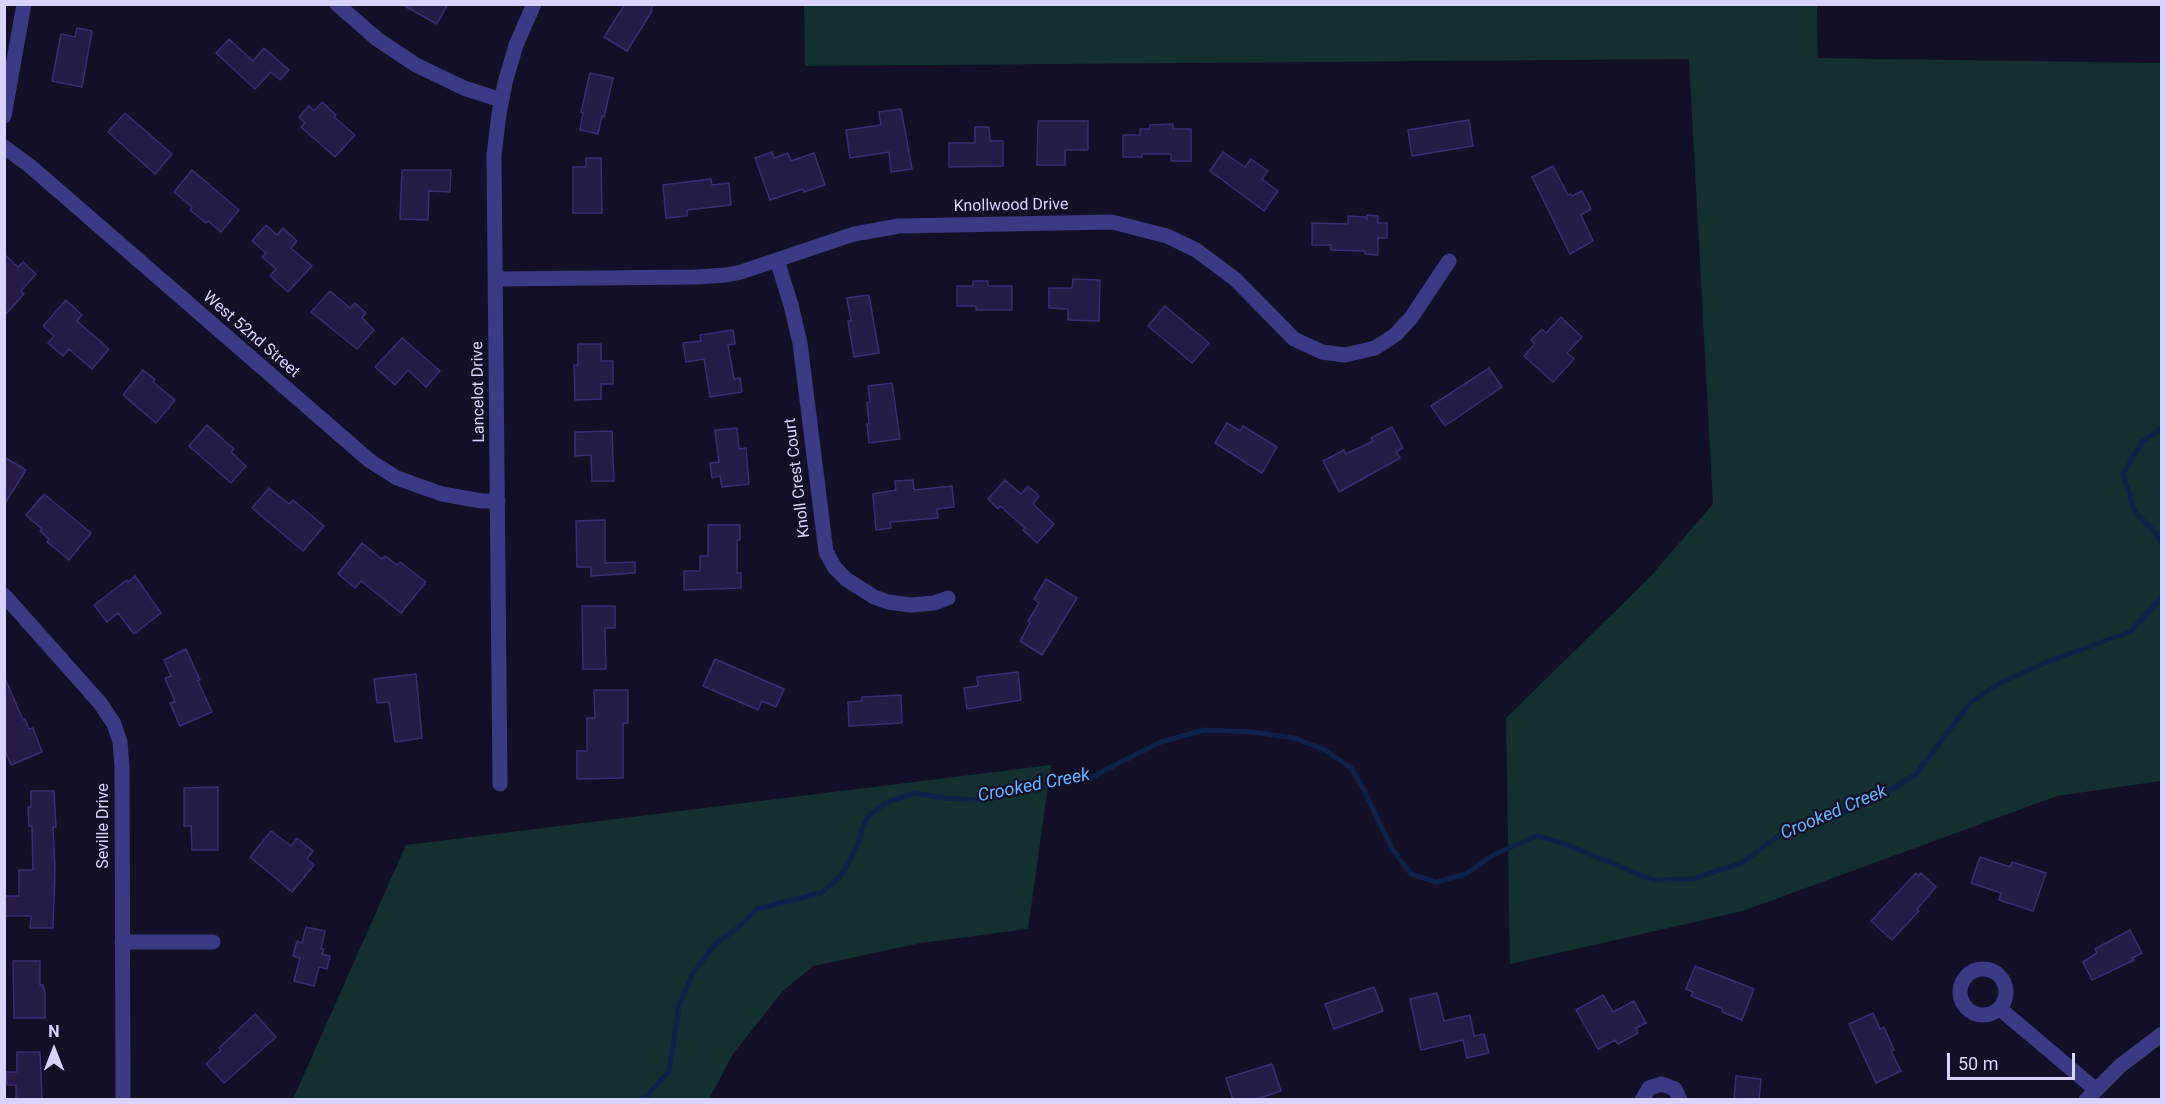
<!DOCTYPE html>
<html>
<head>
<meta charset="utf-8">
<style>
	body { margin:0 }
	#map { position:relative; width:2166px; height:1104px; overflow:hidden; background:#130f26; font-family:Roboto,sans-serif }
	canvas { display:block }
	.frame { position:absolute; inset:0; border:6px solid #d9d4ff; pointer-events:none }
	.north { position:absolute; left:24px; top:1020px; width:60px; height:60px; -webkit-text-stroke:4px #130f26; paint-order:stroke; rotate:0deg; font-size:16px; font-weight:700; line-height:24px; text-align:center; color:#d9d4ff }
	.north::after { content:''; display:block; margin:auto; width:21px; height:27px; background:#d9d4ff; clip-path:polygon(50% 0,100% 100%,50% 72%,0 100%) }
	.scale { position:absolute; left:1947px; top:1053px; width:128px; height:27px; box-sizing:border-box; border:3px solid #d9d4ff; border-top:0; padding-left:8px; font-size:18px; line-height:21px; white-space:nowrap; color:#d9d4ff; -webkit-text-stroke:4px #130f26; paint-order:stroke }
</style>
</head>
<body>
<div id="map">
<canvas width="2166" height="1104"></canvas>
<div class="frame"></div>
<div class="north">N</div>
<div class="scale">50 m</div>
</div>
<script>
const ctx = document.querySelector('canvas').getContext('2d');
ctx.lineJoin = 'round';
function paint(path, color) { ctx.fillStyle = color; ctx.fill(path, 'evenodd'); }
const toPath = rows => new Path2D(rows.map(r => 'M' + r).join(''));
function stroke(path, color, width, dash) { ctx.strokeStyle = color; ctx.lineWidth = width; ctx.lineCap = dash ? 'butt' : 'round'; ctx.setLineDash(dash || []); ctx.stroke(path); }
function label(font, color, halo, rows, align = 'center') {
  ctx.font = font + ' Roboto,sans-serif'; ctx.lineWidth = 4.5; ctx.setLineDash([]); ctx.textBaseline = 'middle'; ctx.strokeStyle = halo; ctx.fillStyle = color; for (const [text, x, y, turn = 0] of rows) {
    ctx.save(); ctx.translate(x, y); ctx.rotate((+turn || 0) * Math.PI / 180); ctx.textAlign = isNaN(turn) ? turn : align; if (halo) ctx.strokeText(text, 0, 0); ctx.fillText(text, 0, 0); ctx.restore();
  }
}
const green = toPath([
	[1817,4,1818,58,2161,63,2161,781,2057,796,1743,911,1510,964,1506,718,1649,578,1713,504,1689,59,805,66,804,5],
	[1051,765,1028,929,921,943,813,966,782,992,733,1054,709,1099,293,1099,406,845]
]);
const stream = toPath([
	[2162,428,2142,442,2123,474,2135,512,2157,534,2162,544],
	[640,1100,647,1096,669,1071,679,1006,692,975,715,944,735,930,757,909,821,893,839,878,855,851,867,817,887,802,915,793,944,798,978,800,1051,784,1088,779,1161,742,1204,730,1251,732,1295,738,1325,750,1351,768,1364,790,1392,849,1411,874,1436,882,1466,874,1495,854,1537,836,1560,842,1653,880,1693,879,1742,863,1778,836,1820,823,1872,801,1915,775,1971,702,2002,682,2054,659,2130,632,2162,597]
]);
const building = toPath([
	[401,4,448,4,437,24,401,4],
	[625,4,654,4,651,10,652,11,627,51,604,37,625,4],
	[77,28,92,31,82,87,52,81,61,34,75,37,77,28],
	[229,39,253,61,264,48,289,70,280,80,271,72,255,89,216,53,229,39],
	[590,73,613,78,604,117,602,116,598,134,580,130,583,113,581,112,590,73],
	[322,102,336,115,334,117,355,135,335,157,301,127,305,123,299,117,309,106,314,111,322,102],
	[901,109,912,169,891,172,889,152,850,158,846,130,881,125,879,112,901,109],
	[125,113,172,154,155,174,108,132,125,113],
	[1469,120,1473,146,1412,156,1408,130,1469,120],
	[1038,121,1088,121,1088,150,1065,150,1065,165,1037,165,1038,121],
	[1173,124,1173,129,1191,129,1191,161,1171,161,1171,154,1142,154,1142,157,1123,157,1123,135,1140,135,1140,129,1150,129,1150,125,1173,124],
	[975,127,989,127,990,141,1003,141,1003,166,949,167,949,143,975,143,975,127],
	[772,152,774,158,788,153,791,161,814,153,825,185,804,192,803,189,770,200,755,158,772,152],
	[1223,152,1245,167,1251,159,1268,171,1262,179,1278,191,1264,211,1210,171,1223,152],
	[586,158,601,158,602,213,573,213,573,167,586,167,586,158],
	[1553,166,1568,195,1571,194,1572,196,1582,191,1591,209,1581,215,1593,241,1570,254,1532,177,1553,166],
	[192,170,239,210,221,232,208,221,206,223,190,210,192,207,174,192,192,170],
	[402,170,451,170,450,192,429,191,428,220,400,219,402,170],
	[711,179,712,185,729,183,731,205,687,210,687,216,666,218,663,185,711,179],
	[1367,215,1378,216,1378,223,1387,223,1387,238,1378,238,1378,255,1365,254,1365,251,1331,250,1331,245,1312,245,1312,223,1348,224,1348,216,1365,217,1367,220,1367,215],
	[266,225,277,235,283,228,297,241,291,248,312,266,288,292,270,276,276,269,262,257,266,253,252,241,266,225],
	[4,254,18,267,23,262,36,274,21,291,24,294,4,316,4,254],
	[1073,279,1100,280,1099,321,1068,320,1068,309,1049,308,1049,288,1072,288,1073,279],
	[973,281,988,281,988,286,1012,286,1012,310,976,310,976,306,957,306,957,286,973,286,973,281],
	[330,291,350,308,355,303,366,313,362,318,374,330,357,349,311,312,330,291],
	[869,295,879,353,854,357,848,321,851,321,847,298,869,295],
	[66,300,82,315,77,321,109,349,92,369,69,349,63,356,48,343,54,336,43,326,66,300],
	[1165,306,1209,343,1192,363,1148,326,1165,306],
	[1561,317,1582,337,1567,353,1574,359,1553,382,1524,356,1535,344,1531,340,1542,329,1546,333,1561,317],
	[733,330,735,344,728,345,734,379,740,378,742,392,710,397,704,359,686,362,683,343,701,341,700,335,733,330],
	[402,338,440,371,426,387,408,370,395,385,375,367,402,338],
	[578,344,601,344,601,361,613,361,613,384,601,384,601,399,575,400,574,365,578,365,578,344],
	[1489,368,1502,387,1445,426,1431,406,1489,368],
	[143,370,155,379,153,382,175,400,156,423,123,395,143,370],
	[892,383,900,439,869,443,867,424,869,424,867,403,870,402,868,386,892,383],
	[1227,423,1240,431,1243,426,1277,447,1262,473,1215,443,1227,423],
	[207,425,234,449,231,452,246,466,231,483,189,446,207,425],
	[1392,427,1403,448,1396,452,1400,458,1339,492,1323,461,1344,450,1346,454,1373,441,1371,438,1392,427],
	[737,428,739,449,746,448,749,484,722,487,720,476,712,478,710,463,719,462,715,430,737,428],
	[612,431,614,481,592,481,591,455,575,456,575,432,612,431],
	[4,457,26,470,4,505,4,457],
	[913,480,914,490,952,486,954,507,937,509,938,518,890,522,891,528,876,530,873,494,896,490,895,481,913,480],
	[1005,480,1021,494,1028,486,1039,496,1033,504,1054,524,1037,543,1023,530,1025,528,1000,506,998,509,988,499,1005,480],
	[269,488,289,504,293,500,324,526,303,551,252,508,269,488],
	[44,494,91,533,69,560,47,542,49,539,40,531,42,529,26,515,44,494],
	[605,520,605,563,635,562,635,573,591,576,591,567,577,567,576,521,605,520],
	[708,525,740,525,740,540,737,540,737,573,741,573,741,588,684,590,684,571,700,571,700,556,708,556,708,525],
	[362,543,382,559,385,556,397,565,400,562,426,582,401,613,361,581,355,588,338,574,362,543],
	[135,576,161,613,134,634,118,613,107,622,94,605,127,580,128,582,135,576],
	[1046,579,1077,598,1042,655,1020,641,1030,623,1028,621,1039,603,1034,599,1046,579],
	[582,606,615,606,615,628,605,628,606,669,583,669,582,606],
	[186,649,200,680,198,681,212,712,180,726,170,703,175,702,165,678,171,676,164,660,186,649],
	[715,659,784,689,776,707,762,701,758,710,703,686,715,659],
	[1018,672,1021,700,967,709,964,688,978,686,977,677,1018,672],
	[416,674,422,738,395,742,389,702,377,703,374,679,416,674],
	[4,676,23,720,25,719,29,729,33,728,42,752,11,765,4,748,4,676],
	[594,690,628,690,628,723,623,723,623,778,577,779,577,751,587,751,587,718,595,718,594,690],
	[901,695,902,723,849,726,848,702,862,701,862,697,901,695],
	[218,787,218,850,192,850,191,826,184,826,184,788,218,787],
	[31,791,54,791,56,827,53,827,55,870,53,928,30,928,31,916,4,916,4,896,19,896,19,870,33,870,32,826,29,826,28,807,31,807,31,791],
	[271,831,291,846,297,838,313,851,307,859,314,865,292,892,250,857,271,831],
	[1980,857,2010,867,2012,862,2046,873,2033,911,1999,900,2001,893,1971,883,1980,857],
	[1916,873,1919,876,1921,873,1936,887,1917,909,1919,911,1892,940,1871,921,1916,873],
	[306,927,325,931,321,949,324,949,322,954,330,956,327,969,319,967,314,986,294,981,300,958,293,956,297,941,302,943,306,927],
	[2130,930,2142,953,2132,958,2134,960,2092,980,2083,962,2097,953,2095,949,2130,930],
	[13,961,40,961,40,985,43,985,45,993,45,1018,14,1018,13,961],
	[1695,966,1754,989,1742,1020,1722,1012,1723,1009,1691,996,1693,992,1686,989,1695,966],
	[1374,987,1383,1011,1334,1029,1325,1004,1374,987],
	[1437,993,1444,1021,1470,1015,1474,1036,1484,1034,1489,1053,1467,1058,1463,1040,1421,1050,1410,999,1437,993],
	[1603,995,1613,1012,1634,1001,1646,1023,1636,1028,1638,1033,1618,1044,1615,1040,1598,1049,1576,1010,1603,995],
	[1873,1013,1880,1029,1884,1027,1894,1050,1891,1051,1901,1071,1876,1083,1849,1024,1873,1013],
	[255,1014,276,1037,224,1083,206,1064,221,1050,219,1048,255,1014],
	[17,1052,40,1052,42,1100,16,1100,16,1085,7,1085,6,1072,17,1072,17,1052],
	[1272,1064,1281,1091,1254,1100,1233,1100,1226,1078,1272,1064],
	[1736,1076,1761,1079,1759,1100,1734,1100,1736,1076]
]);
const minor = toPath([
	[337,4,377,39,416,65,464,88,501,100],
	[4,116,24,4],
	[4,147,30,166,370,461,397,478,442,494,482,501,498,501],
	[777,260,791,305,800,343,826,552,835,568,846,579,874,597,888,602,911,605,934,603,948,598],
	[495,279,695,277,726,275,741,272,854,234,899,226,1112,222,1167,236,1196,250,1235,279,1294,339,1322,352,1345,355,1375,348,1395,335,1411,318,1449,261],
	[4,595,100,703,114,724,120,742,122,767,123,1100],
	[500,784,494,155,499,114,505,83,516,45,534,4],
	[122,942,213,942],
	'1960 992a23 23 0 1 1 46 0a23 23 0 1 1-46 0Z',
	[1999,1008,2095,1089],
	[1642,1100,1649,1088,1662,1084,1675,1089,1680,1100],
	[2086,1100,2120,1066,2162,1034]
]);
const streetNames = [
	["Knollwood Drive",1011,206,-1],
	["West 52nd Street",251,335,41],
	["Lancelot Drive",479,392,-91],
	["Knoll Crest Court",798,478,-97],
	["Seville Drive",104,826,-90]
];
const waterNames = [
	["Crooked Creek",1034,786,-11],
	["Crooked Creek",1834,813,-23]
];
paint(green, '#12302f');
stroke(stream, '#0c2248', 5);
paint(building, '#241b47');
stroke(building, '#3b2d73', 1.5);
stroke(minor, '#3d3a85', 15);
label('16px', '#d9d4ff', '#130f26', streetNames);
label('italic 18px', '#62b6ff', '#130f26', waterNames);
</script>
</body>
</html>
